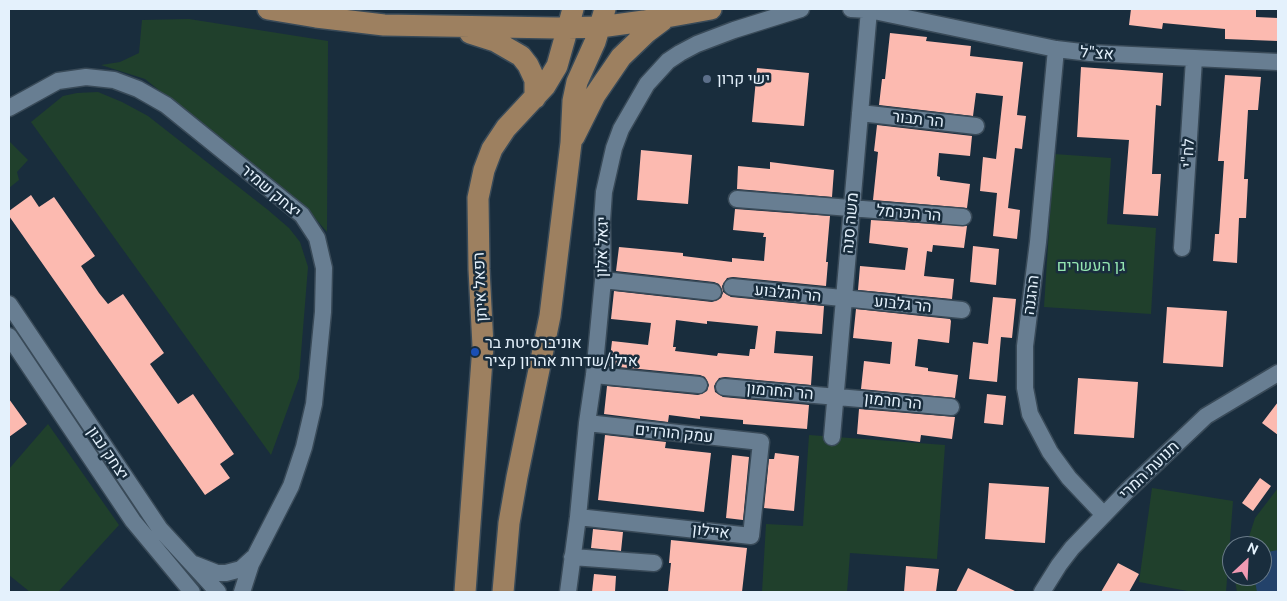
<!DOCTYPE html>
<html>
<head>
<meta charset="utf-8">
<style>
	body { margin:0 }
	#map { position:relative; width:1287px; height:601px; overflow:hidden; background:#192d3d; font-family:Ubuntu,sans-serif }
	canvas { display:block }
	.frame { position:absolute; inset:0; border:10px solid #e4f1fc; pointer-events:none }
	.north { position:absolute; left:1222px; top:536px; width:50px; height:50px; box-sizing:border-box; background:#192d3d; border:1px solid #6a7b89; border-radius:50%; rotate:25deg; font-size:14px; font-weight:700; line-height:20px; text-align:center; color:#e4f1fc }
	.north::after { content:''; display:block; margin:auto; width:18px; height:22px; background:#f19ab3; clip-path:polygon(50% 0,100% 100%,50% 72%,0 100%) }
</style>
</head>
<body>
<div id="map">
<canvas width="1287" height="601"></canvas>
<div class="frame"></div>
<div class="north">N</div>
</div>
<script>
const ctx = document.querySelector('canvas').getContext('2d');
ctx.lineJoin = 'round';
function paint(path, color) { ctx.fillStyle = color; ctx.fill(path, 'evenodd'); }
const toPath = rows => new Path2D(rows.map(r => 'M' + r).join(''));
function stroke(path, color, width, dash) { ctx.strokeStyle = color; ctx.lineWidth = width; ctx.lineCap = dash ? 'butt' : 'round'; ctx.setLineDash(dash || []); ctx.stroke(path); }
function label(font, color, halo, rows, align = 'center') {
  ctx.font = font + ' Ubuntu,Heebo,sans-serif'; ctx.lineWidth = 5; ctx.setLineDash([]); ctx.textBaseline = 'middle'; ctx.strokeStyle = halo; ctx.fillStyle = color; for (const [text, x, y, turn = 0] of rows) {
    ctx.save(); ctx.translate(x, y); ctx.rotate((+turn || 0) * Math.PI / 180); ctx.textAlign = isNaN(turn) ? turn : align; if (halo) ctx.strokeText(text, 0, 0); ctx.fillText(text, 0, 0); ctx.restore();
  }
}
const green = toPath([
	[189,19,328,41,327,232,308,210,145,79,101,65,120,62,139,53,142,20],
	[98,92,122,102,148,116,268,210,289,228,300,242,308,267,299,378,271,455,31,122,63,96,77,93],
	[9,141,28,160,17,172,19,180,9,188],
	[1054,154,1111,158,1107,224,1156,228,1151,314,1044,307],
	[48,424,119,525,58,592,30,592,9,575,9,469],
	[809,435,945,445,937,559,850,553,847,592,762,592,766,524,803,526],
	[1152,488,1233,501,1226,592,1193,592,1139,582],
	[1278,488,1278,592,1237,592,1235,580,1236,576,1262,576,1262,546,1246,546,1255,518]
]);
const water = toPath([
	[1278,550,1278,592,1257,592,1254,576,1262,576,1262,553]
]);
const building = toPath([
	[1131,9,1256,10,1256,17,1278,18,1278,41,1225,39,1225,29,1163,23,1162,29,1129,25],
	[890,33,927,37,926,41,971,46,970,56,1023,62,1017,115,1026,116,1022,149,1015,148,1008,208,1020,210,1017,239,993,236,997,193,980,191,983,157,996,159,1003,96,976,93,973,116,879,105,882,79,885,79],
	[1081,67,1163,73,1161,106,1156,105,1152,174,1161,174,1158,216,1123,214,1129,140,1077,137],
	[757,68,809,73,804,126,752,122],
	[1225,75,1261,77,1258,110,1248,110,1244,179,1248,179,1246,218,1239,218,1237,263,1213,261,1215,234,1219,234,1224,161,1218,161],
	[877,125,972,136,970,156,939,153,937,176,940,177,940,180,970,184,967,208,873,200,878,152,874,151],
	[641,150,692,155,688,204,637,200],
	[770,162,834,170,832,197,737,189,738,166,770,169],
	[31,195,39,207,54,197,95,256,81,266,99,293,108,304,123,294,164,353,150,364,166,387,178,404,193,394,234,454,220,464,230,478,205,495,9,216,9,211],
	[735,209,830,216,826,262,828,262,826,286,733,277,727,278,722,286,723,292,731,297,824,306,822,334,776,331,774,353,813,356,811,385,725,377,719,378,714,386,715,392,723,397,809,405,807,429,743,424,743,420,700,416,700,419,669,415,668,422,604,414,607,386,698,395,707,391,709,385,705,377,700,375,609,366,612,341,648,345,651,323,611,319,614,291,712,302,721,298,723,293,719,284,714,282,616,271,619,247,683,253,683,256,732,262,732,258,764,261,766,237,763,237,764,233,733,230],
	[676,320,707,324,707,321,758,326,755,349,750,349,749,356,718,353,717,356,675,351,676,347,673,347],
	[871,220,967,226,964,248,933,245,932,252,927,251,924,276,954,279,952,299,858,290,860,266,905,270,908,248,869,243],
	[973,246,999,249,996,285,970,282],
	[993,297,1016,299,1012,338,1001,337,997,382,969,379,973,342,988,344],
	[1167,307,1227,311,1223,367,1163,363],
	[856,309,950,319,951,321,949,343,918,339,915,366,928,368,928,371,958,375,955,398,861,389,864,361,890,364,892,342,853,338],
	[1078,378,1138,382,1134,438,1074,434],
	[987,394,1006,396,1003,425,984,423],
	[9,399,27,424,9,437],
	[1278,402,1278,435,1262,423],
	[859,409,955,417,952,439,921,435,920,442,857,434],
	[605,435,666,442,665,448,711,453,704,512,598,500],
	[775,453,799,456,794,511,764,508,769,459,774,459],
	[732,455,749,457,743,520,726,518],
	[1260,478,1271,486,1253,511,1242,503],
	[989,483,1049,487,1045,543,985,539],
	[593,529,623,532,621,551,591,548],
	[671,540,747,548,742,592,668,592,671,563,669,563],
	[1118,563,1139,574,1129,592,1101,592],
	[906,566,939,569,936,592,904,592],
	[968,568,1017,592,956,592],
	[594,574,616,576,615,592,592,592]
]);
const minor = toPath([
	[851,9,869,10,1056,49,1090,53,1278,62],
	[1056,49,1038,242,1025,346,1025,388,1030,414,1050,452,1069,478,1104,515],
	[9,108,58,81,86,77,114,80,138,89,166,105,302,215,317,238,324,268,323,312,314,404,304,447,291,486,251,564,242,592],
	[860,113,976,126],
	[737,199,963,217],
	[1182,248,1194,59],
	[603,280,713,292],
	[732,287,962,310],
	[9,304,160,529,218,592],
	[9,336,133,521,192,592],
	[594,375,699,385],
	[724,387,951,407],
	[832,437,869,10],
	[578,517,751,536,761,442,587,423],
	[572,557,654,563],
	[194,564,217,573,226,573,241,569,253,558],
	[568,592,578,517,587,423,594,375,603,280,602,221,604,192,614,148,621,129,647,84,668,61,680,53,697,44,734,30,801,9],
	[1042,592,1059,565,1072,548,1127,491,1206,416,1278,373]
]);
const major = toPath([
	[268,9,316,17,384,25,557,28,600,27,644,21,711,9],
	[470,33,495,41,521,56,528,65,535,80,535,98],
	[574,137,595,95,621,57,647,32,663,20],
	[465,592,483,346,479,269,478,198,484,170,492,149,506,128,545,86,557,66,573,9],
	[503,592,509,523,517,477,550,316,571,143,573,101,577,82,595,42,605,9]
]);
const markers = [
	[707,79,5,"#5c6f8a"],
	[475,352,5,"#1a4fb4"]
];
const streetNames = [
	["אצ\"ל",1097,53,4],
	["הר תבור",918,119,6],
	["לח\"י",1188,153,-87],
	["יצחק שמיר",271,191,40],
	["הר הכרמל",909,213,5],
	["משה סנה",850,223,-85],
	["יגאל אלון",602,247,-89],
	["רפאל איתן",480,287,-93],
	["הר הגלבוע",788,293,6],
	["ההגנה",1031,295,-83],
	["הר גלבוע",903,304,6],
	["הר החרמון",780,391,5],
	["הר חרמון",893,401,6],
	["עמק הורדים",674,433,6],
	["יצחק נבון",108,453,56],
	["תנועת המרי",1149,470,-44],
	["איילון",711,531,6]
];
const poiNames = [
	["ישי קרון",717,79],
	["אוניברסיטת בר",485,343],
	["אילן/שדרות אהרון קציר",485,361]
];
const parkNames = [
	["גן העשרים",1091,266]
];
paint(green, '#20402c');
paint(water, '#23426a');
paint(building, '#fcbab0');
stroke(minor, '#394a58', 19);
stroke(major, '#394a58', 24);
stroke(minor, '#687e92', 16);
stroke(major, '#9d8060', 21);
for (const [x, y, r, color] of markers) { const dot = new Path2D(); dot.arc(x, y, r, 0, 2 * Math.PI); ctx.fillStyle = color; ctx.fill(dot); stroke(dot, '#192d3d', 2); }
label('16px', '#e4f1fc', '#192d3d', streetNames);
label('16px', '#e4f1fc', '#192d3d', poiNames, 'left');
label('16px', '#94e5b1', '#192d3d', parkNames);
</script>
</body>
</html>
